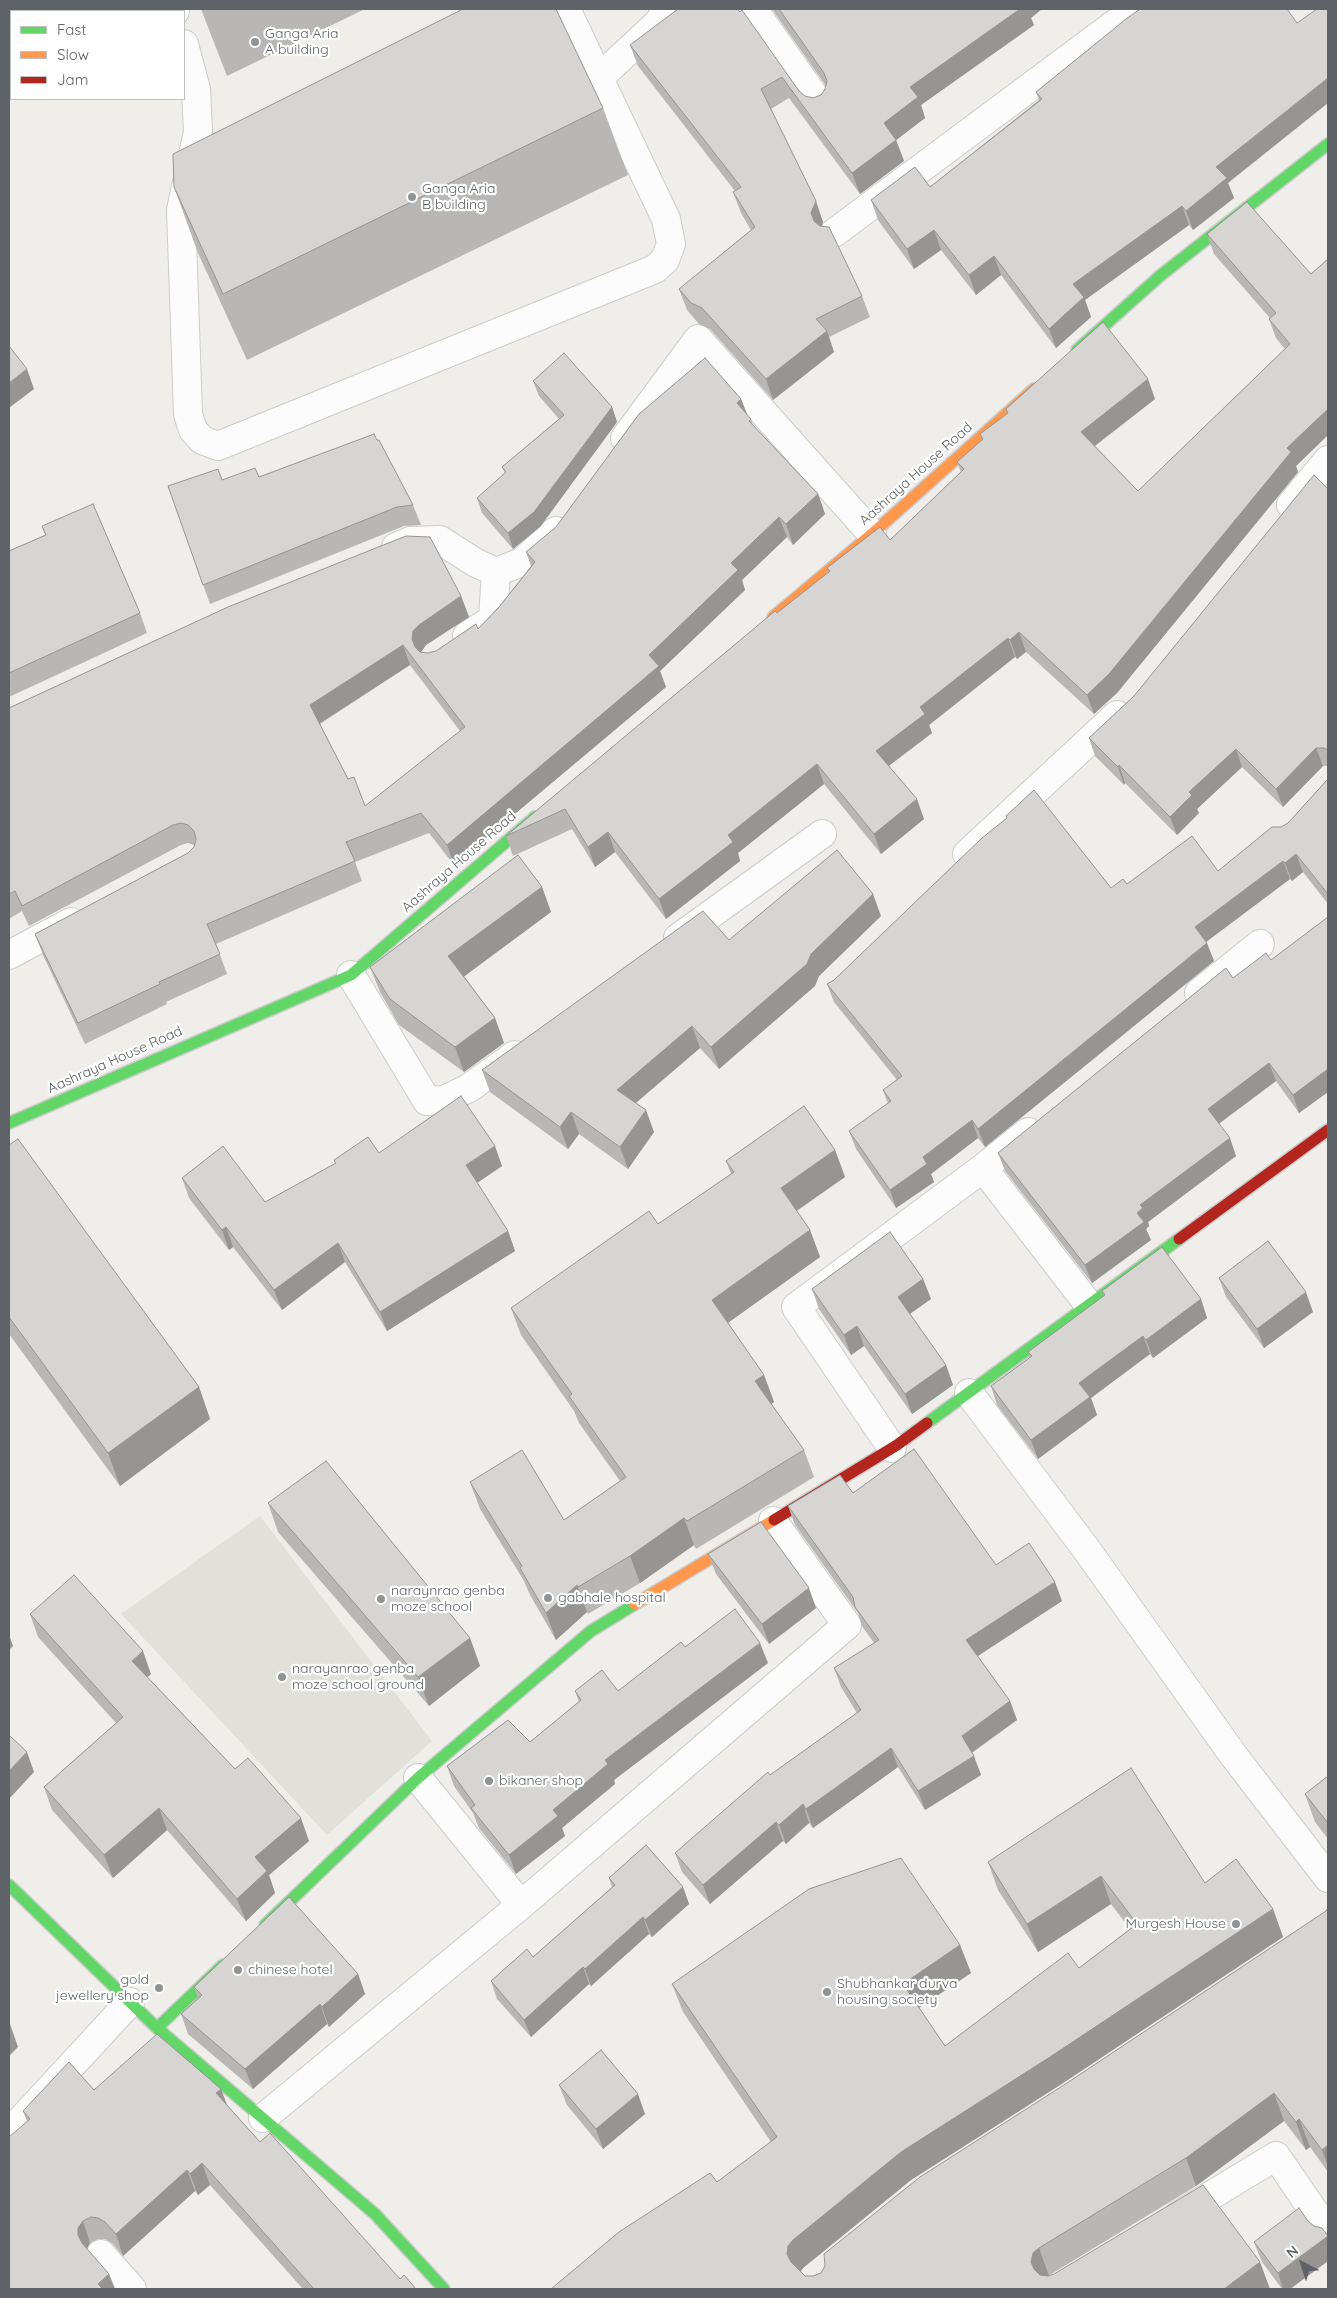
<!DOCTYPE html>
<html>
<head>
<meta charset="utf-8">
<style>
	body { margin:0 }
	#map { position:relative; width:1337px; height:2298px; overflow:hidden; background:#efeeea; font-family:Quicksand,sans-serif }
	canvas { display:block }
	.frame { position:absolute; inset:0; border:10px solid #5f6368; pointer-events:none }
	.legend { position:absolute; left:10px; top:10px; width:175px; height:90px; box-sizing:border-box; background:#fff; border:1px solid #bfc1c3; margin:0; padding:6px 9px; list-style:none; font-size:15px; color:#5f6368 }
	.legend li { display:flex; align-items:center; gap:10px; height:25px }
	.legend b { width:25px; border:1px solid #bfc1c3 }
	.north { position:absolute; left:1277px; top:2238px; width:50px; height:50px; -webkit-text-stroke:4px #fff; paint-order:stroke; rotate:320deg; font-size:14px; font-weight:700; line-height:20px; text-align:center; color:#5f6368 }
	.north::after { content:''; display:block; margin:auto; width:18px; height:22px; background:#5f6368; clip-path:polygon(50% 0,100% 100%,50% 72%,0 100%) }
</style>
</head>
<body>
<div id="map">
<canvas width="1337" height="2298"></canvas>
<div class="frame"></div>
<ul class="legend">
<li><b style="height:6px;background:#63d668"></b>Fast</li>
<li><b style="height:6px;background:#ff974d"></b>Slow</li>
<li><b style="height:6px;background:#b3261e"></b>Jam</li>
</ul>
<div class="north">N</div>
</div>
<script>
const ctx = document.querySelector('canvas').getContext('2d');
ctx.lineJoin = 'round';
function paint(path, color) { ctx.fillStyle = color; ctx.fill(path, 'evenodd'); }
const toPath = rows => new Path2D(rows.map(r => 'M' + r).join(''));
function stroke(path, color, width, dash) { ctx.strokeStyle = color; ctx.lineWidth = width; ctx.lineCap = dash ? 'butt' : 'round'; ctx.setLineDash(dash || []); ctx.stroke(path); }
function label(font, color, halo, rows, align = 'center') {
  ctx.font = font + ' Quicksand,sans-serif'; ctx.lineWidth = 4.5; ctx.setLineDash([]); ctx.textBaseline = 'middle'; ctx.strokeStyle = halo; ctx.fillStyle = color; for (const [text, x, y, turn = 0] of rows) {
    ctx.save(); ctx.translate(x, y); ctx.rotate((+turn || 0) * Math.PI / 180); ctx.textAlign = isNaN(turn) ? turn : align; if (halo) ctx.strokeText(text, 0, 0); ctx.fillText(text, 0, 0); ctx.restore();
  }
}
const education = toPath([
	[260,1516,432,1741,327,1835,121,1614]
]);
const street = toPath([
	[174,9,175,11],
	[753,9,819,103],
	[184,44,196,89,198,132,181,210,188,414,193,430,202,440,218,446,655,269,665,260,671,244,666,219,566,9],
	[599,78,658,23,668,9],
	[834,233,1135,9],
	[625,438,698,339,872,534],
	[1291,505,1328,460],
	[396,547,410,541,440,540,476,563,496,572,522,562,556,531],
	[467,636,493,619,496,572],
	[967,854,1117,715],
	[678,938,822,834],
	[9,955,71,922],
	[351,975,427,1101,444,1100,469,1088,515,1055],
	[1199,993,1260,944],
	[983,1168,1089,1305],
	[969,1393,1089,1553,1234,1756,1328,1878],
	[892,1448,796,1307,983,1168,1028,1132],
	[418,1778,521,1905],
	[263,2118,521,1905,847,1625,773,1521],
	[9,2133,130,2002],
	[1179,2215,1276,2156,1328,2232],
	[101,2254,132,2289]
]);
const fast = toPath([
	[1077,350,1161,275,1328,144],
	[9,1123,351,975,535,817],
	[927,1423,1179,1239],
	[9,1885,157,2028,375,2214,444,2289],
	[265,1925,418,1778,591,1631,635,1604],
	[157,2028,223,1965]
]);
const slow = toPath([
	[773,617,872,534,1034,389],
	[635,1604,774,1520]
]);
const jam = toPath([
	[1179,1239,1328,1130],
	[774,1520,897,1445,927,1423]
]);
const wall = toPath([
	[201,9,365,9,227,76],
	[737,9,799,91,805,96,813,98,821,95,825,89,826,86,774,12,773,9,1042,9,1031,18,1034,25,921,105,925,118,896,140,904,161,860,194,789,98,771,109,823,222,822,226,862,296,870,317,829,337,834,352,773,400,710,329,699,324,687,310,679,289,751,230,741,213,733,192,735,191,638,66,630,45],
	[1297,23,1228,183,1234,198,1193,230,1189,225,1085,300,1091,317,1056,348,1001,275,976,295,941,250,914,269,878,220,871,200,930,187,1039,100,1036,92],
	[603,108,628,175,247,360,198,253,174,187],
	[1207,234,1311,274,1328,259,1328,435,1296,466,1298,472,1117,693,1094,714,1026,652,1017,659,1015,657,929,725,932,733,889,766,924,819,881,854,824,784,738,853,740,861,666,919,615,852,595,867,572,829,513,856,506,836,777,613,829,572,827,568,890,540,961,472,957,462,982,440,980,434,1007,414,1006,409,1155,399,1095,446,1138,491,1285,349,1276,338,1269,319,1270,318,1214,254],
	[533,381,612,407,617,422,540,527,513,549,482,513,477,498,505,473,502,467,559,419,539,396],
	[741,399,747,415,751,419,753,426,818,494,825,514,793,545,787,537,742,580,745,590,660,671,666,687,454,865,429,833,355,862,362,881,216,944,227,974,166,1002,167,1004,85,1044,43,955,35,934,188,853,194,847,194,845,188,843,181,845,29,926,22,911,9,919,9,708,461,596,469,617,426,645,421,652,428,653,436,651,478,629,499,607,531,566,526,552],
	[410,665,460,731,365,806,348,779,320,724],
	[377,440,413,505,421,525,404,526,210,604,168,486,222,480,259,477],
	[1328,489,1328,766,1323,766,1283,807,1242,767,1197,809,1199,813,1177,835,1125,783,1124,785,1095,756,1089,738,1134,696],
	[42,526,140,613,147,633,9,697,9,551,45,535],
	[1328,779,1328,904,1303,872,1292,881,1290,879,1206,942,1214,961,985,1147,978,1138,931,1174,934,1182,896,1208,856,1149,849,1131,888,1104,883,1090,897,1080,834,1002,827,984,834,980,1007,819,1006,816,1111,888,1127,884,1218,871,1288,823],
	[542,887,551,912,464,976,495,1018,504,1043,464,1072,399,1025,380,992,370,967],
	[881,916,819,976,815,986,719,1069,700,1048,636,1103,654,1132,628,1169,579,1134,568,1149,490,1092,482,1070,729,940],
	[1328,917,1328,1092,1299,1113,1276,1081,1219,1124,1236,1156,1148,1222,1149,1226,1146,1229,1151,1240,1092,1283,1005,1171,998,1153,1233,978,1271,960],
	[9,1145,199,1387,210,1419,120,1486,9,1334],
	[835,1150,845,1177,797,1211,810,1230,820,1257,728,1323,764,1375,774,1402,771,1404,804,1450,814,1477,696,1549,694,1545,640,1583,588,1614,587,1612,556,1640,530,1595,524,1581,480,1509,470,1482,564,1520,620,1481,579,1423,574,1411,521,1335,511,1308,658,1224,731,1174,726,1161],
	[379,1153,502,1166,477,1183,508,1231,515,1251,387,1331,345,1262,282,1310,233,1247,229,1250,189,1198,182,1178,265,1202,335,1164,334,1160],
	[1219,1278,1313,1312,1264,1348,1226,1297],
	[923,1279,931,1299,910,1314,946,1365,953,1385,912,1414,864,1346,851,1355,819,1309,812,1289],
	[1102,1291,1201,1299,1207,1318,1153,1358,1150,1354,1091,1398,1097,1415,1038,1459,997,1405,991,1386,1030,1357,1028,1352,1104,1296],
	[853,1493,996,1565,1062,1601,978,1656,1010,1701,1017,1720,972,1753,981,1775,925,1810,898,1767,813,1828,809,1823,786,1844,783,1841,710,1904,682,1872,675,1853,770,1775,857,1713,841,1687,834,1668,874,1643,862,1626,858,1613,795,1525,788,1506],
	[268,1503,470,1638,480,1666,429,1706,278,1532],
	[708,1554,816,1608,769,1644,716,1574],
	[30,1614,151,1674,147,1677,235,1769,309,1841,269,1875,275,1893,246,1921,167,1830,113,1878,52,1810,44,1787,116,1723,38,1637],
	[685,1647,768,1663,614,1780,615,1784,562,1828,565,1836,516,1874,479,1828,473,1813,454,1786,447,1766,530,1742,579,1702,575,1691,618,1691],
	[1328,1776,1328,1839,1315,1822,1305,1794],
	[988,1862,1205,1883,1273,1909,1283,1937,1060,2085,911,2180,803,2268,801,2271,805,2276,813,2276,821,2273,1067,2083,1326,1911,1328,1908,1328,2172,1310,2147,1306,2150,1284,2121,1196,2186,1048,2276,551,2289,717,2182,771,2142,683,2012,672,1984,960,1945,971,1973,919,2008,945,2046,1079,1968,1130,1929,1111,1904,1038,1952,998,1890],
	[609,1878,683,1887,689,1904,652,1937,649,1934,591,1986,589,1984,531,2037,497,1999,491,1981,533,1957,612,1887],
	[358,1974,365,1994,329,2027,327,2024,253,2089,188,2034,181,2014,198,1998,194,1987],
	[559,2085,645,2114,603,2149,567,2105],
	[94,2090,227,2105,260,2142,400,2279,416,2289,303,2289,210,2185,198,2195,195,2191,123,2256,112,2243,105,2239,98,2239,90,2243,87,2249,109,2274,115,2289,9,2289,27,2121,23,2111],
	[1254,2242,1328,2261,1290,2289,1282,2289,1262,2262]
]);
const shadedWall = toPath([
	[1020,9,1042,9,1031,18,1034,25,921,105,925,118,891,144,884,123,910,87],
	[1328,78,1328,103,1228,183,1234,198,1193,230,1186,211,1216,167],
	[896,140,904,161,860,194,852,173],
	[816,201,823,222,818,234,811,213],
	[1182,206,1189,225,1085,300,1091,317,1056,348,1049,329,1073,284],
	[934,230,941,250,914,269,907,249],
	[994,256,1001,275,976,295,969,275],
	[827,331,834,352,773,400,766,379],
	[27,369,34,389,9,408,9,383],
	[1148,379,1155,399,1088,451,1081,432],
	[741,399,749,419,737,403],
	[612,407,617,422,540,527,513,549,508,533],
	[1328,409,1328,435,1296,466,1298,472,1117,693,1094,714,1087,695,1287,448],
	[818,494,825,514,793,545,786,524],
	[779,517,787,537,742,580,745,590,660,671,666,687,454,865,447,845,649,655,731,563],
	[461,596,469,617,426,645,421,652,420,660,412,639,413,631,419,625],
	[1019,632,1026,652,1017,659,1010,640],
	[1008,638,1015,657,929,725,932,733,883,770,876,751,920,707],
	[403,645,410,665,317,725,310,705],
	[1316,748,1323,766,1283,807,1276,789],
	[1236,749,1242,767,1197,809,1199,813,1177,835,1170,817,1189,792],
	[817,764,824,784,738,853,740,861,666,919,659,899,728,835],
	[1119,765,1125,783,1124,785,1118,767],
	[917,799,924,819,881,854,874,834],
	[608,832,615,852,595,867,588,847],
	[1296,854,1303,872,1292,881,1285,863],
	[1283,861,1290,879,1202,945,1195,927],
	[542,887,551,912,458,981,448,956],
	[873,894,881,916,819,976,815,986,719,1069,711,1047,811,954],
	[1207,943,1214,961,985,1147,978,1129],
	[495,1018,504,1043,464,1072,455,1047],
	[692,1026,700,1048,625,1112,617,1090],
	[1269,1063,1276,1081,1214,1127,1208,1109],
	[1328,1069,1328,1092,1299,1113,1293,1095],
	[646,1110,654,1132,628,1169,620,1147],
	[571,1112,579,1134,568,1149,560,1127],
	[972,1120,978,1138,931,1174,934,1182,896,1208,890,1190,923,1157],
	[1230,1138,1236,1156,1148,1222,1149,1226,1146,1229,1151,1240,1092,1283,1085,1265,1137,1213,1140,1205],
	[495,1146,502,1166,474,1185,466,1165],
	[835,1150,845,1177,790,1215,781,1188],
	[226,1227,233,1247,229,1250,222,1230],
	[810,1230,820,1257,722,1327,712,1300],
	[508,1231,515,1251,387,1331,380,1312],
	[338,1243,345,1262,282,1310,274,1290],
	[923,1279,931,1299,905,1317,898,1297],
	[1306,1292,1313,1312,1264,1348,1257,1329],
	[1201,1299,1207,1318,1153,1358,1146,1340],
	[857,1326,864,1346,851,1355,844,1335],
	[1143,1336,1150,1354,1091,1398,1097,1415,1038,1459,1031,1440,1079,1383],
	[946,1365,953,1385,912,1414,905,1394],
	[764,1375,774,1402,765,1408,755,1381],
	[199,1387,210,1419,120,1486,108,1453],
	[684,1518,694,1545,640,1583,630,1556],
	[1055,1582,1062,1601,973,1659,966,1640],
	[577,1585,587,1612,556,1640,546,1613],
	[809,1588,816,1608,769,1644,762,1624],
	[9,1635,13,1646,9,1650],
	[470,1638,480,1666,429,1706,418,1677],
	[760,1643,768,1663,614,1780,615,1784,562,1828,565,1836,516,1874,509,1855,553,1810,605,1760],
	[143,1651,151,1674,140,1684,132,1661],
	[1010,1701,1017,1720,968,1755,962,1736],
	[891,1748,898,1767,813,1828,806,1809],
	[27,1752,34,1772,9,1799,9,1771],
	[974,1756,981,1775,925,1810,918,1791],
	[803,1804,809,1823,786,1844,779,1825],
	[159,1808,167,1830,113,1878,104,1855],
	[301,1818,309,1841,269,1875,275,1893,246,1921,237,1899,255,1857],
	[776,1822,783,1841,710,1904,703,1885],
	[1101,1876,1111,1904,1038,1952,1027,1924],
	[683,1887,689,1904,652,1937,645,1920],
	[1273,1909,1283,1937,1060,2085,911,2180,803,2268,799,2274,798,2282,787,2254,788,2246,793,2240,901,2152],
	[643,1917,649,1934,591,1986,585,1969],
	[960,1945,971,1973,913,2012,903,1984],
	[583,1967,589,1984,531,2037,524,2020],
	[358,1974,365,1994,329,2027,322,2007],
	[320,2004,327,2024,253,2089,245,2069],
	[9,2021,18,2047,9,2056],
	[221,2089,229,2110,216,2093],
	[1274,2093,1284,2121,1196,2186,1186,2158],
	[638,2094,645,2114,603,2149,596,2129],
	[1299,2119,1310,2147,1306,2150,1296,2122],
	[1328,2145,1328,2166,1322,2150],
	[202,2163,210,2185,198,2195,190,2174],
	[187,2170,195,2191,123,2256,116,2234],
	[83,2221,90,2243,86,2250,86,2257,78,2235,78,2228],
	[1328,2236,1328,2261,1290,2289,1283,2289,1278,2273],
	[1039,2248,1049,2276,1044,2281,1042,2289,1031,2262,1033,2253],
	[1260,2262,1270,2289,1224,2289],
	[109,2274,115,2289,100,2289,98,2284]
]);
const building = toPath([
	[463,9,556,9,603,108,223,294,174,187,173,154,463,9],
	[678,9,737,9,740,12,742,10,799,91,805,96,813,98,821,95,825,89,827,81,824,73,779,9,1020,9,910,87,918,97,884,123,896,140,852,173,782,77,761,89,816,201,811,213,814,221,820,226,829,227,862,296,816,319,827,331,766,379,702,308,691,303,679,289,755,227,733,192,741,187,630,45,678,9],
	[1140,9,1287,9,1297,23,1317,9,1328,9,1328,78,1216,167,1227,178,1186,211,1182,206,1073,284,1084,297,1049,329,994,256,969,275,934,230,907,249,871,200,915,167,930,187,1042,99,1036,92,1126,19,1140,9],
	[1247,202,1311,274,1328,259,1328,409,1287,448,1291,452,1109,674,1087,695,1019,632,1010,640,1008,638,920,707,925,714,876,751,917,799,874,834,817,764,728,835,733,842,659,899,608,832,588,847,565,809,506,836,775,611,777,613,830,571,827,568,880,527,890,540,964,469,957,462,983,439,980,434,1008,413,1006,409,1103,322,1148,379,1081,432,1138,491,1290,344,1269,319,1276,313,1207,234,1247,202],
	[9,346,27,369,9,383,9,346],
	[564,353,612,407,534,512,508,533,477,498,506,472,502,467,564,415,533,381,564,353],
	[705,358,741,399,737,403,751,419,749,421,818,494,786,524,779,517,731,563,738,570,649,655,659,666,447,845,421,813,346,842,355,861,207,924,220,954,159,982,160,984,78,1023,35,934,188,853,194,847,196,839,194,831,188,825,181,823,173,825,22,906,15,891,9,894,9,708,228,607,406,536,430,537,461,596,419,625,413,631,412,639,415,647,420,652,428,653,436,651,476,624,478,629,499,607,535,562,526,552,556,527,639,414,705,358],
	[403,645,465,727,365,806,354,777,348,779,310,705,403,645],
	[374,434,377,440,379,440,413,505,397,507,203,585,168,486,218,469,222,480,255,468,259,477,374,434],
	[1314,475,1328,489,1328,750,1324,748,1316,748,1276,789,1236,749,1189,792,1192,795,1170,817,1119,765,1118,767,1089,738,1134,696,1314,475],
	[93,504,140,613,9,673,9,551,46,535,42,526,93,504],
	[1328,779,1328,894,1296,854,1285,863,1283,861,1195,927,1207,943,978,1129,972,1120,923,1157,927,1164,890,1190,849,1131,891,1101,883,1090,902,1076,827,984,834,980,982,838,1007,818,1006,816,1034,790,1111,888,1123,879,1127,884,1192,836,1218,871,1272,827,1281,827,1288,823,1328,779],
	[837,850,873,894,811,954,807,964,711,1047,692,1026,617,1090,646,1110,620,1147,571,1112,560,1127,482,1070,703,911,729,940,837,850],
	[518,855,542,887,448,956,495,1018,455,1047,390,999,370,967,518,855],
	[1328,917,1328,1069,1293,1095,1269,1063,1208,1109,1230,1138,1140,1205,1143,1208,1137,1213,1144,1222,1085,1265,998,1153,1226,968,1233,978,1266,953,1271,960,1328,917],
	[461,1096,495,1146,466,1165,508,1231,380,1312,338,1243,274,1290,226,1227,222,1230,182,1178,223,1146,265,1202,336,1163,334,1160,368,1137,379,1153,461,1096],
	[804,1106,835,1150,781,1188,810,1230,712,1300,764,1375,755,1381,804,1450,687,1521,684,1518,630,1556,578,1587,577,1585,546,1613,520,1568,522,1566,470,1482,522,1450,564,1520,626,1477,569,1396,572,1394,511,1308,649,1211,658,1224,734,1172,726,1161,804,1106],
	[18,1139,199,1387,108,1453,9,1317,9,1145,18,1139],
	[890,1232,923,1279,898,1297,946,1365,905,1394,857,1326,844,1335,812,1289,890,1232],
	[1268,1241,1306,1292,1257,1329,1219,1278,1268,1241],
	[1162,1247,1201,1299,1146,1340,1143,1336,1079,1383,1090,1397,1031,1440,991,1386,1032,1356,1028,1352,1105,1295,1102,1291,1162,1247],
	[914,1449,996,1565,1029,1543,1055,1582,966,1640,1010,1701,962,1736,974,1756,918,1791,891,1748,806,1809,803,1804,779,1825,776,1822,703,1885,675,1853,768,1772,770,1775,861,1710,834,1668,879,1640,855,1607,853,1597,788,1506,840,1475,853,1493,914,1449],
	[326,1461,470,1638,418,1677,268,1503,326,1461],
	[761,1522,809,1588,762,1624,708,1554,761,1522],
	[74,1575,143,1651,132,1661,235,1769,248,1758,301,1818,255,1857,267,1871,237,1899,159,1808,104,1855,44,1787,123,1717,30,1614,74,1575],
	[735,1609,760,1643,605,1760,608,1764,553,1810,558,1816,509,1855,471,1808,475,1805,447,1766,508,1720,530,1742,581,1700,575,1691,602,1670,618,1691,681,1642,685,1647,735,1609],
	[9,1735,27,1752,9,1771,9,1735],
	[1131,1768,1205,1883,1236,1859,1273,1909,1050,2057,901,2152,793,2240,788,2246,787,2254,791,2262,805,2276,813,2276,821,2273,825,2266,824,2254,920,2177,1067,2083,1326,1911,1328,1908,1328,2145,1322,2150,1299,2119,1296,2122,1274,2093,1186,2158,1039,2248,1033,2253,1031,2262,1034,2269,1040,2275,1048,2276,1054,2274,1203,2185,1260,2262,1224,2289,551,2289,619,2232,710,2173,717,2182,777,2137,672,1984,809,1889,901,1858,960,1945,903,1984,945,2046,1068,1953,1079,1968,1137,1924,1101,1876,1027,1924,988,1862,1131,1768],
	[1328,1776,1328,1823,1305,1794,1328,1776],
	[646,1845,683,1887,645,1920,643,1917,585,1969,583,1967,524,2020,491,1981,527,1949,533,1957,615,1885,609,1878,646,1845],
	[289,1897,358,1974,322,2007,320,2004,245,2069,181,2014,202,1995,194,1987,289,1897],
	[157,2034,221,2089,216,2093,260,2142,270,2133,400,2279,404,2275,416,2289,314,2289,202,2163,190,2174,187,2170,116,2234,105,2222,98,2218,91,2217,83,2221,78,2228,78,2235,82,2243,109,2274,98,2284,103,2289,9,2289,9,2137,30,2119,23,2111,69,2062,94,2090,157,2034],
	[601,2050,638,2094,596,2129,559,2085,601,2050],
	[1299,2208,1308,2221,1314,2226,1322,2228,1328,2236,1278,2273,1254,2242,1299,2208]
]);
const markers = [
	[255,42,5,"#919496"],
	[412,197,5,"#919496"],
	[548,1598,5,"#919496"],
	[381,1599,5,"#919496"],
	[282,1677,5,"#919496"],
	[489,1781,5,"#919496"],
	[1236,1924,5,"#919496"],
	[238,1970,5,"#919496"],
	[159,1988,5,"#919496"],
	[827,1992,5,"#919496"]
];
const poiNames = [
	["Ganga Aria",265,34],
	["A building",265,50],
	["Ganga Aria",422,189],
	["B building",422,205],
	["naraynrao genba",391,1591],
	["moze school",391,1607],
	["gabhale hospital",558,1598],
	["narayanrao genba",292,1669],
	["moze school ground",292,1685],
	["bikaner shop",499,1781],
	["Murgesh House",1226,1924,"right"],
	["chinese hotel",248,1970],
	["gold",149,1980,"right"],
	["jewellery shop",149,1996,"right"],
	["Shubhankar durva",837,1984],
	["housing society",837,2000]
];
const streetNames = [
	["Aashraya House Road",916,474,-42],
	["Aashraya House Road",459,862,-41],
	["Aashraya House Road",115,1060,-24]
];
paint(education, '#e2e0da');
stroke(street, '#cbcccc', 30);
stroke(fast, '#cacacb', 14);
stroke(slow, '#cacacb', 14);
stroke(jam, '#cacacb', 14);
stroke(street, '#fdfcfc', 28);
stroke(fast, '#63d668', 11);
stroke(slow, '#ff974d', 11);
stroke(jam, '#b3261e', 11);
paint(wall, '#b8b7b5');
paint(shadedWall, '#969594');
paint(building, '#d6d5d3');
stroke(building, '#969594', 1);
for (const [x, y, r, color] of markers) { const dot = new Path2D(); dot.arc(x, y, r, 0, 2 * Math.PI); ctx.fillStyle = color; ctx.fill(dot); stroke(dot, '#fff', 2); }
label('14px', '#5f6368', '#fff', poiNames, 'left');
label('14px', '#5f6368', '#fff', streetNames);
</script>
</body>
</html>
